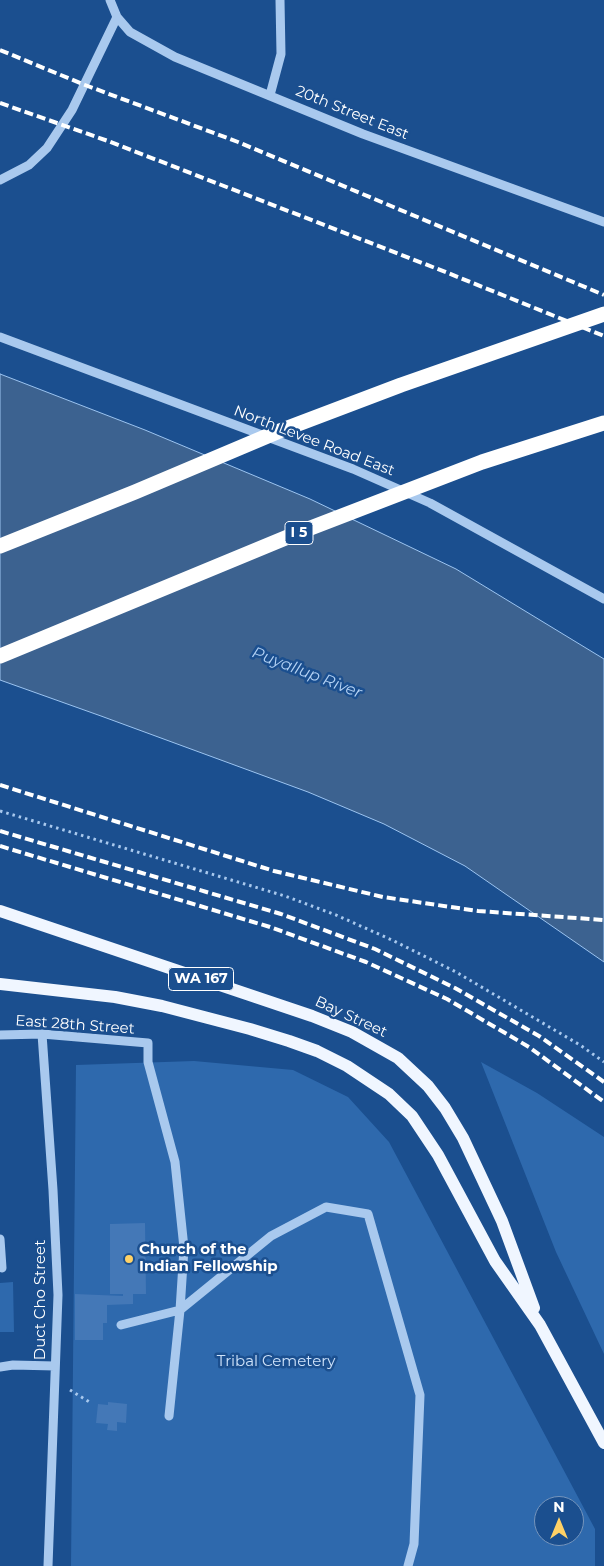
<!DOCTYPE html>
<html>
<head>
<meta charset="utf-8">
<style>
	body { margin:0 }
	#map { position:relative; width:604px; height:1566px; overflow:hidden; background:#1b4f8f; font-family:Montserrat,sans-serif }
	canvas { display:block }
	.north { position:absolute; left:534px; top:1496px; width:50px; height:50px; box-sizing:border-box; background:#1b4f8f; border:1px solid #7695bc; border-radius:50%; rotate:0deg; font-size:14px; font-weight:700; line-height:20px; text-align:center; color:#fff }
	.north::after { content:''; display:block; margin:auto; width:18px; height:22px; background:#ffd166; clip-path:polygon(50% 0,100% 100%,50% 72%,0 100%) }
</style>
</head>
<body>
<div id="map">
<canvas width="604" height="1566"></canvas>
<div class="north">N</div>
</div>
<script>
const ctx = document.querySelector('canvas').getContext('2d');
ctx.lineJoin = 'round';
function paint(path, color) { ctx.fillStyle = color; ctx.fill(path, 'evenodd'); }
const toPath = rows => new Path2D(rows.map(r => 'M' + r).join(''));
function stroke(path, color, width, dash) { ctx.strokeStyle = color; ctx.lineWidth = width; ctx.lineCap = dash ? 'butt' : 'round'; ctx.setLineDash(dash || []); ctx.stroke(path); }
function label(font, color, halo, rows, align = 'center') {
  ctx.font = font + ' Montserrat,sans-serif'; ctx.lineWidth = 5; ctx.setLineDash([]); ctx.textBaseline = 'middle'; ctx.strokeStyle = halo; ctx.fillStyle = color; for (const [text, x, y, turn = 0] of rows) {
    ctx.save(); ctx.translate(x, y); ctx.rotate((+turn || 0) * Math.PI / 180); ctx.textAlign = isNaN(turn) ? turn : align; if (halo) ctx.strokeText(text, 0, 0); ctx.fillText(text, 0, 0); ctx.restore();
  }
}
const green = toPath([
	[194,1061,293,1070,348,1097,389,1142,595,1529,595,1566,71,1566,76,1065],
	[544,1506,574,1506,574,1536,544,1536],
	[481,1062,537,1093,604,1137,604,1354,556,1252],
	[13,1282,14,1332,0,1332,0,1283]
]);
const water = toPath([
	[0,374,145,430,310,499,456,569,604,659,604,962,465,866,384,824,308,792,101,716,0,680,0,374]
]);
const building = toPath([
	[145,1223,146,1294,133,1294,133,1304,107,1305,107,1323,103,1323,103,1340,75,1340,75,1294,123,1296,123,1294,110,1294,110,1224],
	[108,1402,127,1404,126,1423,117,1422,117,1431,107,1430,108,1424,96,1423,98,1404,108,1405]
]);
const path = toPath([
	[0,811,285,896,336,915,392,940,456,972,580,1045,604,1062],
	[70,1390,91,1403]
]);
const minor = toPath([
	[110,0,117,17,130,32,175,57,363,134,604,222],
	[270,95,281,54,280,0],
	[0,180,29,165,47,148,72,110,117,17],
	[0,337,353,469,430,503,604,599],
	[42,1034,53,1190,58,1295,48,1566],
	[0,1035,42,1034,148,1043,148,1062,175,1162,184,1248,180,1310,169,1416],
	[0,1239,2,1268],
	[121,1325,180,1310,271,1236,326,1207,368,1214,420,1395,414,1544,408,1566],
	[0,1367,13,1365,55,1366]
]);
const major = toPath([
	[0,911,312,1016,352,1032,398,1058,428,1086,445,1108,463,1138,502,1221,534,1308],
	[0,984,115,997,162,1006,250,1029,289,1041,317,1051,347,1066,389,1094,412,1116,438,1155,495,1261,540,1325,604,1443]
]);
const rail = toPath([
	[0,50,85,85,238,142,604,295],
	[0,103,108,141,448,273,604,336],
	[0,785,274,871,383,897,478,911,604,920],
	[0,831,281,914,375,949,455,988,539,1036,604,1082],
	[0,846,270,927,366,962,447,999,529,1047,604,1102]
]);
const highwayBridge = toPath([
	[0,546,135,492,277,432,401,385,604,314],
	[0,656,295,534,482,462,604,423]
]);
const markers = [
	[129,1259,5,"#ffd166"]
];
const shields = [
	[299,533,28],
	[201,979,65]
];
const shieldNames = [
	["I 5",299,533],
	["WA 167",201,979]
];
const streetNames = [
	["20th Street East",352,113,22],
	["North Levee Road East",314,441,21],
	["Bay Street",351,1017,25],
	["East 28th Street",75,1025,4],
	["Duct Cho Street",41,1300,-90]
];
const poiNames = [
	["Church of the",139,1250],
	["Indian Fellowship",139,1267]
];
const parkNames = [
	["Tribal Cemetery",276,1362]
];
const waterNames = [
	["Puyallup River",307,673,21]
];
paint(green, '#2e69ad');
paint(water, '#3c6290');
stroke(water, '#9cc4f0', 1);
paint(building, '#4478b7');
stroke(path, '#a9c9ee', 3, [2.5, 4]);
stroke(minor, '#a9c9ee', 9);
stroke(major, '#f0f6ff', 12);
stroke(rail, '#fff', 4, [9, 4]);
stroke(highwayBridge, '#fff', 15);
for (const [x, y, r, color] of markers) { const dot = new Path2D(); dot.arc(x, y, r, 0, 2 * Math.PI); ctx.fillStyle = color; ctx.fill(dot); stroke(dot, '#1b4f8f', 2); }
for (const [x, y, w] of shields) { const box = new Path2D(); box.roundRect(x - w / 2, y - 11.5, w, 23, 4); ctx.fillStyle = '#1b4f8f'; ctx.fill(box); stroke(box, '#fff', 1); }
label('bold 14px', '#fff', null, shieldNames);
label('15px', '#fff', '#1b4f8f', streetNames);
label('bold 15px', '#fff', '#1b4f8f', poiNames, 'left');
label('15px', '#cfe3fa', '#1b4f8f', parkNames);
label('italic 16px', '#b5d3f5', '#1b4f8f', waterNames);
</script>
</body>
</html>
